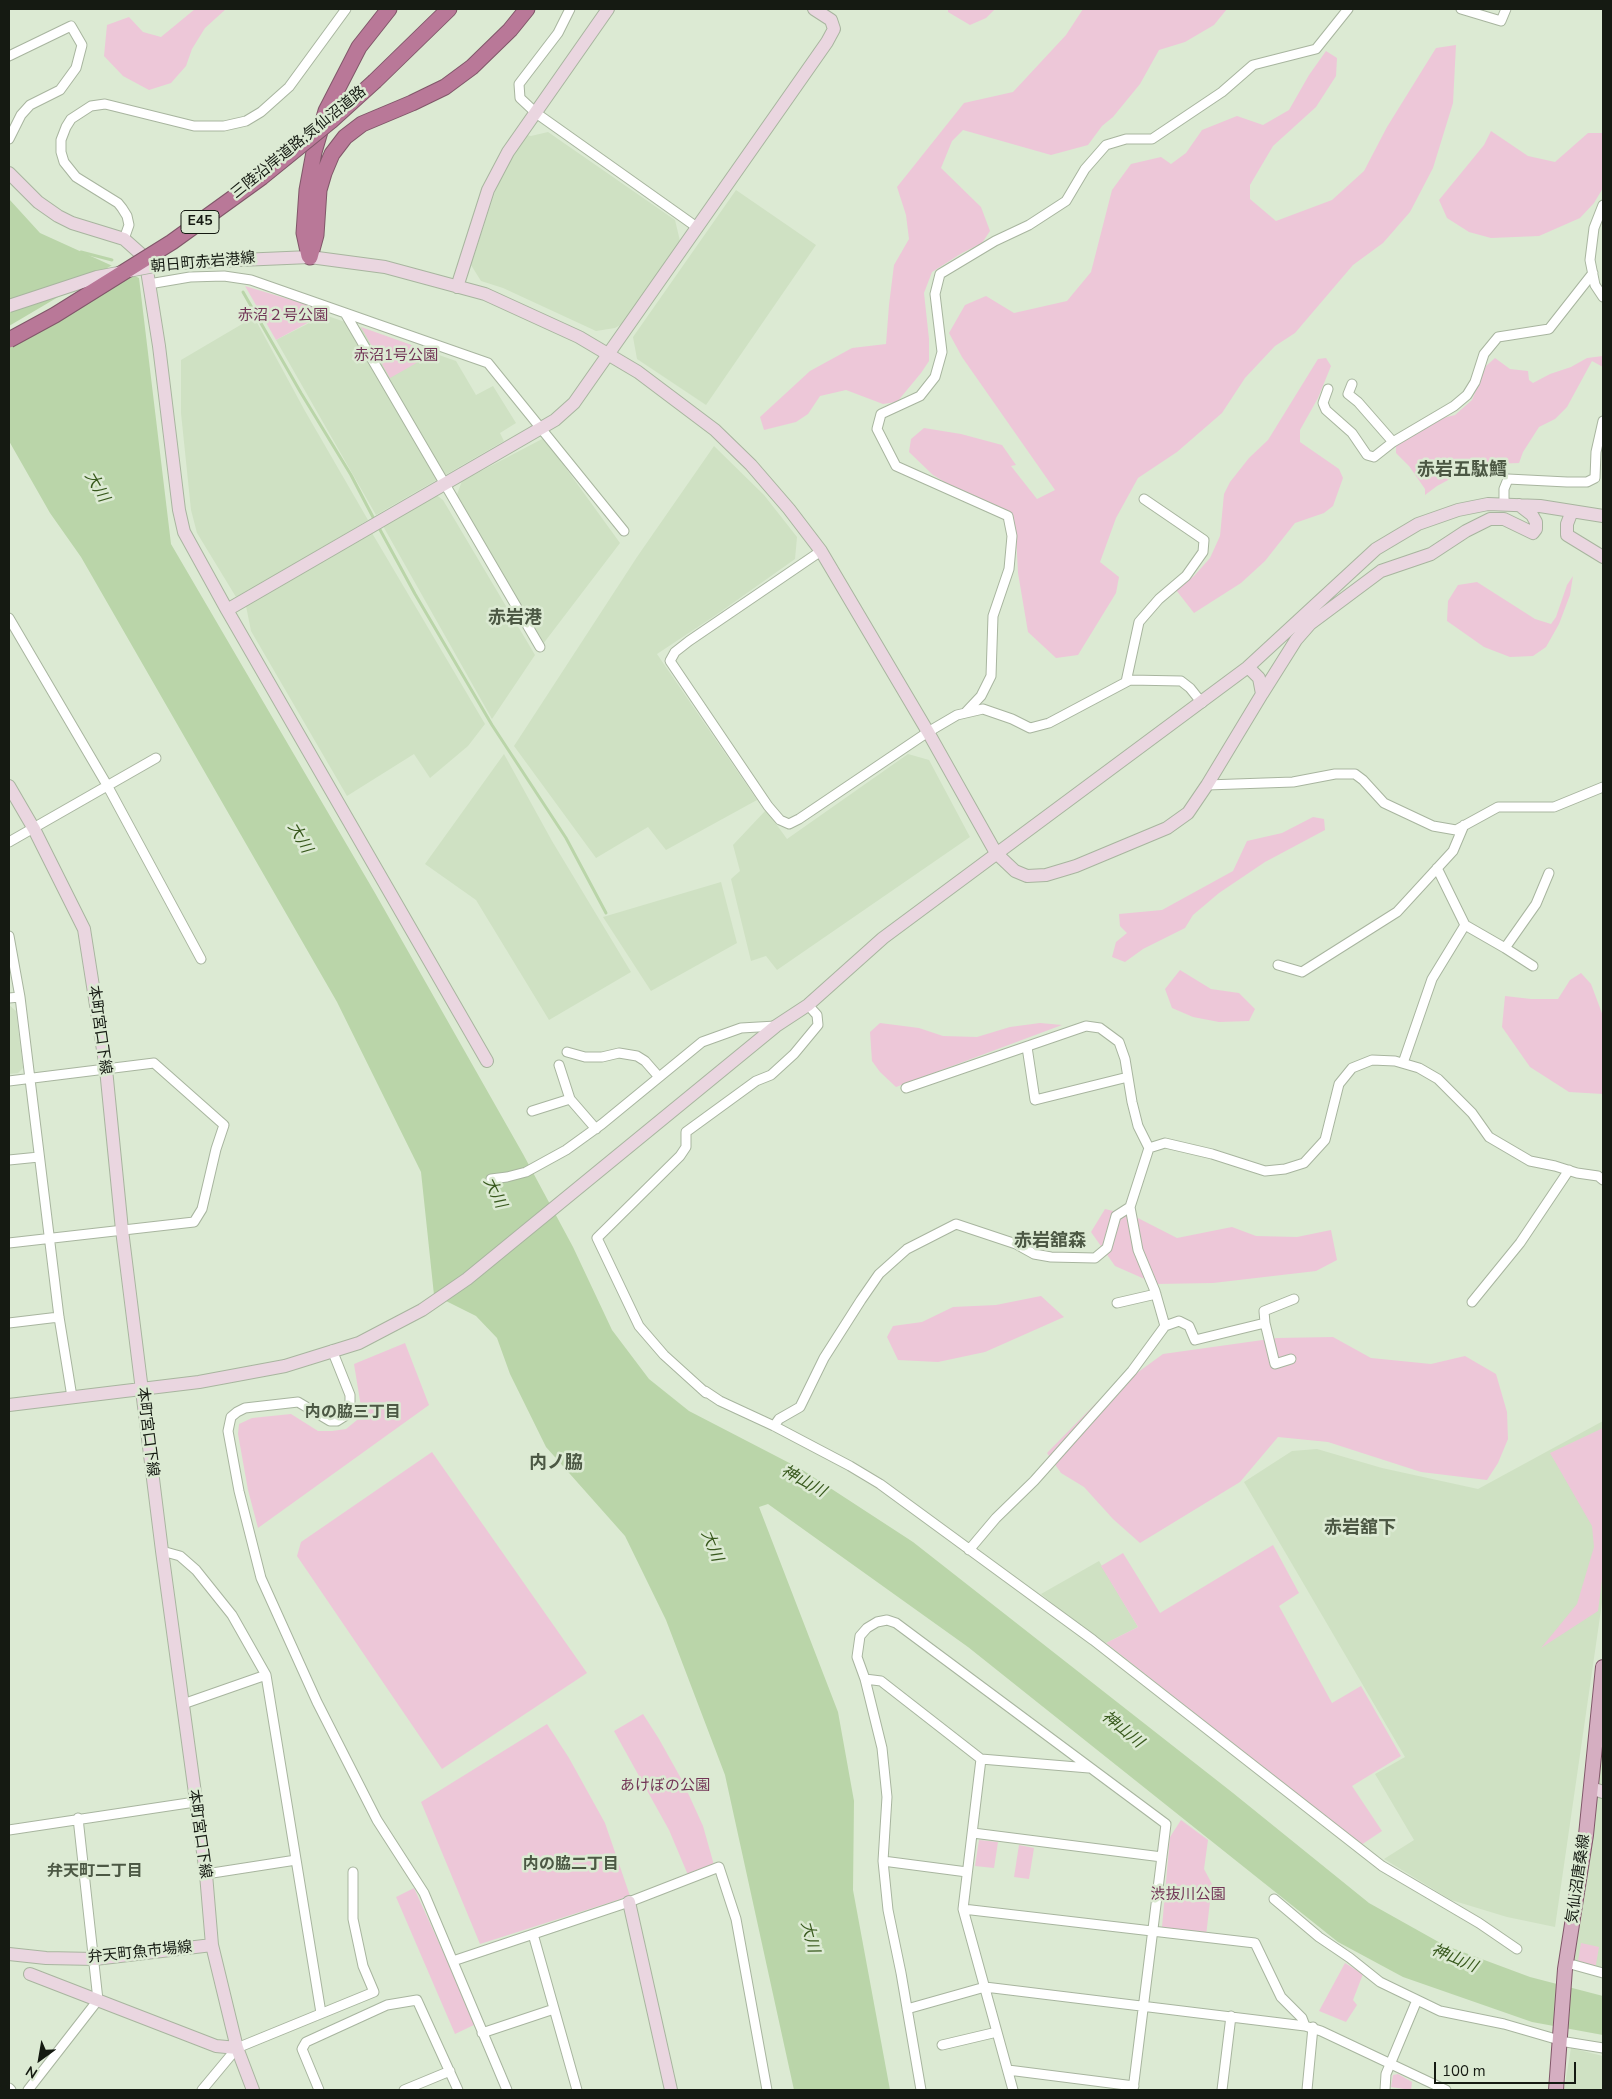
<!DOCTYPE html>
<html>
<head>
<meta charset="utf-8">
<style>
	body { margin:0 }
	#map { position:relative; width:1612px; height:2099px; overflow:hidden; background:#dcead3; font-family:"Nunito Sans",sans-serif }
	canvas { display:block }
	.frame { position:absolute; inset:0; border:10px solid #151a12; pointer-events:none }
	.north { position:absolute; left:15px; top:2034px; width:50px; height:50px; -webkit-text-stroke:4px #dcead3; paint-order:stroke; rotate:212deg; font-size:14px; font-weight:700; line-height:20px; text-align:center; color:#151a12 }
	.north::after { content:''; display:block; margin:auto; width:18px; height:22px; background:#151a12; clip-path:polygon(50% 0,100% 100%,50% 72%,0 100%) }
	.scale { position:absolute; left:1434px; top:2062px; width:142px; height:22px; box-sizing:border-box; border:2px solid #151a12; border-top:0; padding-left:6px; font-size:15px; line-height:18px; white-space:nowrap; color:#151a12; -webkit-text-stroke:4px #dcead3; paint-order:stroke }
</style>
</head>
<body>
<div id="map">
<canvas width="1612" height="2099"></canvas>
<div class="frame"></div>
<div class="north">N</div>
<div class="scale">100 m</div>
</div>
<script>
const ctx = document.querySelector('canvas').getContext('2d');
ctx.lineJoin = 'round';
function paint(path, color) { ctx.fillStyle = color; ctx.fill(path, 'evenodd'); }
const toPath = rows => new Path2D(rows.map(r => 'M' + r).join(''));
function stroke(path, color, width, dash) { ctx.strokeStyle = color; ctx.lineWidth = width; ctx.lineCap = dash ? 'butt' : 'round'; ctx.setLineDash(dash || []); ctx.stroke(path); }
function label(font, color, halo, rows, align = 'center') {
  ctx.font = font + ' "Nunito Sans","Noto Sans JP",sans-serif'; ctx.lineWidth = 5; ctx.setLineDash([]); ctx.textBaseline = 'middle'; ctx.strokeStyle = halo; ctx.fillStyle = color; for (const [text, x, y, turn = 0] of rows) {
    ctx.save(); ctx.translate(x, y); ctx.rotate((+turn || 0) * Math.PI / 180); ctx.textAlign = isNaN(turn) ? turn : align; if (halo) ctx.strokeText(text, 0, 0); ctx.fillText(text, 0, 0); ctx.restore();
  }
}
const built = toPath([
	[548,132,675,220,680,241,622,324,615,328,596,331,503,288,481,281,471,265,497,186,517,148,527,135,531,136],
	[736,190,816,245,706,405,637,359,633,337],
	[325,315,456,361,476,395,493,386,516,423,500,433,504,441,376,515,276,340],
	[254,317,305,411,368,520,246,593,236,597,197,533,191,510,181,413,181,360],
	[544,438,620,543,543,644,456,497,462,481],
	[714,446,764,495,797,537,795,559,716,615,657,654,757,800,666,850,648,827,596,858,514,746,637,557],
	[435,494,443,500,535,655,492,719,383,526],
	[372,533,485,724,468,746,430,778,414,754,347,796,251,631,246,606],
	[504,754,552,841,631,972,549,1020,476,900,425,864],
	[908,754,929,760,970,837,777,970,766,956,751,961,731,879,740,871,733,845,766,810,787,839],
	[721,882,737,943,651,991,603,917],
	[9,1005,16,1011,23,1068,18,1073,9,1074],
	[1603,1421,1603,1596,1555,1927,1507,1917,1451,1900,1384,1859,1414,1840,1375,1774,1405,1757,1244,1482,1292,1451,1317,1449,1382,1468,1478,1489],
	[1099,1561,1138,1627,1106,1643,1067,1616,1041,1594],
	[1603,1705,1603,1972,1574,1965],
	[1571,2048,1603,2056,1603,2090,1564,2090]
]);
const green = toPath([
	[195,9,226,9,205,28,192,49,186,66,171,83,149,90,123,76,104,56,107,25,129,17,143,32,161,37],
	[948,9,995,9,986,18,970,25,948,12],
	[1083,9,1227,9,1214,25,1185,42,1159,50,1140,84,1113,117,1102,126,1088,145,1051,155,963,130,952,141,941,168,981,207,990,231,982,243,962,253,932,272,924,293,929,339,929,361,921,373,897,402,883,404,846,390,820,396,808,414,796,422,764,430,760,417,810,371,852,348,886,344,889,305,894,265,909,239,906,215,897,187,964,103,1013,92,1066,35],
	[1456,45,1453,103,1433,168,1410,212,1383,243,1353,265,1295,333,1275,346,1245,378,1222,413,1177,452,1138,478,1116,518,1100,562,1119,577,1116,593,1078,655,1056,658,1028,632,1018,573,1016,534,996,510,963,493,933,475,909,452,911,439,924,428,961,434,1002,445,1016,465,1011,466,1037,499,1055,490,962,357,949,333,965,305,986,296,1014,313,1067,301,1091,272,1112,190,1131,164,1161,157,1171,164,1186,153,1202,130,1237,116,1263,125,1289,110,1309,75,1326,51,1337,58,1336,76,1316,107,1273,146,1250,185,1250,199,1276,221,1332,200,1364,171,1387,127,1436,48],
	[1491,131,1528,156,1555,162,1588,133,1603,133,1603,188,1594,203,1580,218,1539,236,1491,238,1469,232,1447,218,1439,200,1484,145],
	[245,286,318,308,322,315,276,340],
	[361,327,434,353,390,378],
	[1603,356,1603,367,1592,361,1567,407,1555,419,1539,427,1523,452,1519,463,1491,464,1465,471,1437,486,1425,495,1425,489,1409,466,1396,453,1396,446,1411,433,1435,420,1455,415,1472,400,1486,366,1495,358,1510,369,1528,371,1529,380,1533,383,1550,374,1571,367,1587,358],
	[1326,358,1331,366,1318,398,1300,430,1300,442,1339,469,1343,478,1333,506,1324,513,1295,523,1265,561,1241,583,1194,613,1176,590,1194,576,1210,558,1220,536,1224,494,1230,482,1249,458,1268,440,1318,359],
	[1573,576,1570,595,1559,624,1546,647,1533,656,1510,657,1484,647,1447,621,1448,601,1458,585,1477,582,1535,619,1551,624,1556,617,1567,585],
	[1313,817,1324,819,1325,830,1265,862,1219,893,1193,915,1185,928,1143,949,1125,962,1112,957,1116,942,1127,933,1120,926,1119,914,1162,910,1233,871,1247,841,1282,833],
	[1180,970,1211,989,1239,993,1255,1009,1249,1021,1219,1022,1193,1017,1172,1008,1165,989],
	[1581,973,1591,984,1603,1016,1603,1094,1569,1092,1530,1067,1502,1027,1505,996,1531,999,1558,999,1570,980],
	[880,1023,919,1028,943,1036,977,1037,1010,1027,1040,1023,1062,1025,896,1087,880,1072,872,1061,870,1032],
	[1105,1209,1134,1216,1177,1238,1232,1227,1256,1236,1297,1237,1331,1230,1337,1260,1316,1271,1213,1283,1156,1284,1115,1266,1091,1232],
	[1041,1296,1064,1317,985,1352,938,1362,898,1360,887,1337,893,1326,922,1322,953,1307,996,1305],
	[1333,1337,1371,1358,1431,1364,1465,1356,1496,1374,1507,1412,1508,1439,1498,1463,1487,1480,1421,1472,1328,1442,1278,1437,1240,1482,1140,1543,1113,1519,1084,1487,1061,1473,1047,1453,1097,1402,1163,1354,1277,1338],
	[405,1343,429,1405,258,1528,248,1490,238,1434,239,1424,252,1418,291,1414,318,1431,332,1431,346,1429,357,1420,362,1413,354,1364],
	[1603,1428,1603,1572,1598,1611,1541,1648,1577,1604,1594,1547,1592,1526,1550,1453],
	[432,1452,587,1673,442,1769,297,1556,301,1542],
	[1273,1545,1299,1593,1279,1606,1332,1703,1361,1686,1401,1756,1352,1786,1382,1831,1361,1845,1106,1643,1138,1627,1101,1566,1123,1553,1160,1613],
	[643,1714,659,1739,683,1782,703,1826,714,1865,688,1875,669,1830,614,1731],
	[547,1724,569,1758,605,1823,630,1896,480,1944,421,1802],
	[1181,1820,1208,1840,1204,1869,1212,1884,1206,1936,1162,1927,1170,1837],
	[979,1840,998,1842,994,1868,975,1866],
	[1019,1845,1034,1848,1029,1879,1014,1877],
	[414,1888,476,2024,455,2034,396,1897],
	[1581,1943,1599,1947,1595,1970,1577,1967],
	[1345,1963,1363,1974,1353,2000,1357,2005,1346,2022,1319,2011],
	[1398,2074,1412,2082,1411,2090,1391,2087,1393,2075]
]);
const water = toPath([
	[9,199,40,233,139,278,171,544,375,893,523,1154,573,1247,612,1330,649,1379,689,1411,801,1469,913,1542,1233,1793,1369,1903,1444,1945,1530,1977,1603,1996,1603,2035,1532,2022,1403,1977,1338,1942,968,1647,768,1504,759,1507,838,1712,854,1801,853,1890,890,2090,794,2090,725,1775,666,1620,625,1536,546,1447,510,1374,497,1338,476,1316,434,1295,421,1172,337,1002,81,557,50,513,9,441]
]);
const pier = toPath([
	[114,264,132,272,9,345,9,326]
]);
const stream = toPath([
	[81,252,112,260],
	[243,292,301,393,351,475,375,521],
	[378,526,415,594,492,725,566,838,606,913]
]);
const street = toPath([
	[570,9,558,33,519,84,520,98,536,113,698,228],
	[1461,9,1501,21,1506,9],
	[9,56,71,26,82,45,76,68,60,90,30,105,21,115,9,139],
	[1603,205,1594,228,1590,260,1595,285,1603,297],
	[124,239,129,225,127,216,122,208,118,203,76,177,64,162,61,152,61,140,66,127,71,119,91,106,105,104,194,126,224,126,246,121,261,112,289,87,346,9],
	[149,284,190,277,224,276,251,280,488,363,624,531],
	[345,313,540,647],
	[1352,384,1348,394,1358,402,1393,442],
	[1328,389,1323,403,1326,410,1352,433,1367,455,1374,457,1393,442,1454,406,1467,395,1475,382,1484,354,1498,337,1549,329,1593,273],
	[1504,504,1504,489,1508,479,1567,482,1587,482,1595,478,1596,452,1603,421],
	[821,551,689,641,675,652,670,661,768,806,780,820,789,824,799,819,928,732,957,715,983,709,1012,719,1030,728,1049,723,1130,680,1181,681,1190,688,1202,703],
	[9,618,107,785,201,959],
	[1126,682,1139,622,1159,599,1186,576,1203,552,1204,540,1144,499],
	[965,713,981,696,991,676,993,616,1009,569,1012,536,1008,516,896,466,877,429,881,414,920,396,935,377,942,352,935,294,940,274,995,241,1029,225,1066,201,1085,169,1106,145,1126,139,1152,139,1222,92,1253,65,1316,49,1348,9],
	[1207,785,1293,782,1335,774,1355,774,1363,780,1384,803,1433,826,1456,830,1498,807,1554,807,1603,787],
	[9,842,156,758],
	[1437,868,1465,925,1505,948,1533,966],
	[9,936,20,997,59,1317,72,1397],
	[1505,948,1536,904,1549,873],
	[1278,965,1302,972,1397,912,1453,851,1464,825],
	[9,998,20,997],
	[1027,1047,1035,1100,1128,1077],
	[567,1052,585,1057,602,1057,619,1053,637,1056,645,1061,659,1077],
	[1403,1063,1432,979,1465,925],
	[559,1065,570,1099,596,1129],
	[9,1081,154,1063,224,1125,216,1149,202,1209,194,1222,9,1243],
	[906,1088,1086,1026,1100,1028,1119,1042,1125,1059,1132,1102,1138,1126,1149,1148,1165,1143,1212,1154,1265,1171,1285,1169,1304,1163,1325,1140,1339,1084,1352,1068,1372,1060,1395,1061,1419,1068,1438,1079,1472,1113,1489,1137,1530,1161,1555,1166,1577,1173,1598,1176,1603,1180],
	[532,1111,570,1099],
	[9,1160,39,1157],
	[491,1179,507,1177,526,1172,566,1150,602,1124,702,1042,741,1028,776,1026],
	[1130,1207,1138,1250,1155,1291,1165,1326,1179,1321,1189,1326,1195,1340,1265,1323,1275,1364,1291,1359],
	[1472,1302,1520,1243,1569,1170],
	[1117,1303,1156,1294],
	[9,1323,59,1317],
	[1265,1323,1264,1311,1294,1299],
	[332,1350,350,1395,350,1409,348,1414,337,1421,330,1421,298,1402,245,1408,237,1412,231,1417,228,1431,239,1491,261,1578,317,1702,377,1820,424,1893,507,2090],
	[705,1391,720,1401,774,1426,850,1466,880,1484,1093,1640,1382,1866,1479,1923,1517,1949],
	[706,1393,664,1355,639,1326,597,1238,680,1156,686,1147,686,1132,756,1081,771,1075,794,1054,818,1025,817,1015,808,1005],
	[774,1426,779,1419,800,1407,824,1358,861,1300,879,1274,907,1249,956,1224,1016,1244,1034,1254,1051,1257,1095,1258,1107,1248,1116,1216,1130,1207,1149,1148],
	[969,1550,996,1518,1034,1481,1132,1371,1165,1326],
	[162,1551,180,1556,196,1570,232,1615,266,1675,321,2013],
	[865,1679,881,1681,981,1759,1089,1768],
	[183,1704,266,1675],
	[981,1759,963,1909,1013,2090],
	[9,1830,195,1802],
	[973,1833,1162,1857],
	[883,1861,967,1872],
	[206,1874,296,1860],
	[1274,1899,1319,1937,1350,1958,1380,1982,1440,2011,1504,2024,1566,2042,1603,2048],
	[963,1909,1255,1943,1281,1997,1302,2018,1305,2026],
	[533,1934,577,2090],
	[453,1961,629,1902,719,1867,736,1919,767,2090],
	[1574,1965,1603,1973],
	[907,2009,985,1987,1305,2026,1321,2031,1446,2090],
	[482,2033,554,2009],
	[942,2045,997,2032],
	[1008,2070,1134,2086],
	[9,2088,11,2090],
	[28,2090,98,2000,78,1818],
	[202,2090,237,2048,374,1992,363,1966,353,1919,353,1872],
	[319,2090,302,2049,306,2042,387,2005,417,2000,458,2090],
	[404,2090,450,2071],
	[921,2090,901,1973,888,1910,883,1861,887,1797,882,1748,865,1679,857,1657,860,1636,867,1628,877,1622,887,1620,896,1623,1166,1824,1133,2090],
	[1222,2090,1231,2016],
	[1307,2090,1313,2027],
	[1385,2090,1386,2074,1417,2000]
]);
const secondary = toPath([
	[9,173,38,202,58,216,72,223,124,239,142,255,146,264,159,346,179,510,184,532,227,610,555,420,574,403,827,42,834,29,831,20,814,9],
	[170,263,310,257,385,267,485,294,579,337,638,372,715,430,751,465,789,509,821,551,928,732,996,853,1015,871,1027,876,1046,875,1076,866,1167,828,1188,813,1207,785,1262,694,1259,678,1248,667,1376,549,1418,524,1458,510,1488,504,1540,506,1603,516],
	[457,287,488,190,508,152,608,9],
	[1572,511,1567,524,1567,535,1603,557],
	[227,610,487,1061],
	[1262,694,1296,640,1310,624,1381,571,1431,554,1466,531,1490,519,1504,519,1533,533,1536,529,1536,522,1532,515,1519,505],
	[9,786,34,829,84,929,106,1069,122,1230,162,1551,206,1874,212,1945,237,2048,253,2090],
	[9,1405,199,1382,285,1366,359,1343,422,1310,467,1279,776,1026,808,1005,883,938,1248,667],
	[1591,1788,1603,1792],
	[629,1902,671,2090],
	[9,1954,46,1958,95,1959,212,1945],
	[30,1974,216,2046,237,2048]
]);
const primary = toPath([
	[1556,2090,1565,1969,1586,1835,1603,1667]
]);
const highway = toPath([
	[375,81,449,9],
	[309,256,304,233,307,190,314,152,326,111,359,47,389,9],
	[310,257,316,235,319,190,324,173,332,154,345,137,362,124,412,103,445,87,472,67,510,30,527,9]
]);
const secondaryBridge = toPath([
	[9,306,97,277,170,263]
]);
const highwayBridge = toPath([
	[9,340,55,315,172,242,262,177,331,121,375,81]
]);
const shields = [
	[200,222,38]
];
const shieldNames = [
	["E45",200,222]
];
const streetNames = [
	["三陸沿岸道路;気仙沼道路",299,143,-39],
	["朝日町赤岩港線",203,263,-5],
	["本町宮口下線",99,1030,82],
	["本町宮口下線",147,1432,83],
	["本町宮口下線",199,1834,82],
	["気仙沼唐桑線",1579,1879,-82],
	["弁天町魚市場線",140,1953,-6]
];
const parkNames = [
	["赤沼２号公園",283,316],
	["赤沼1号公園",396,356],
	["あけぼの公園",665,1786],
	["渋抜川公園",1188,1895]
];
const waterNames = [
	["大川",96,487,60],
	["大川",299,838,60],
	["大川",494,1193,64],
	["神山川",803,1482,29],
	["大川",711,1546,68],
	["神山川",1122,1730,39],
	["大川",809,1937,75],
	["神山川",1454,1959,23]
];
const neighbourhoodNames = [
	["内の脇三丁目",353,1413],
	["内の脇二丁目",571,1865],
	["弁天町二丁目",95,1872]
];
const quarterNames = [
	["赤岩五駄鱈",1462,471],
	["赤岩港",515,619],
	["赤岩舘森",1050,1242],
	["内ノ脇",556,1464],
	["赤岩舘下",1360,1529]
];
paint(built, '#cfe1c3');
paint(green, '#edc7d8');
paint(water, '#bad5a9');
paint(pier, '#dcead3');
stroke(stream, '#bad5a9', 3);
stroke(street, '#a8b59f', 11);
stroke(secondary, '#a8b59f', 14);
stroke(primary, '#805769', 16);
stroke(highway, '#805769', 17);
stroke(street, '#fff', 9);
stroke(secondary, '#ead6e0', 12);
stroke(primary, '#d5aec1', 14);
stroke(highway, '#b97898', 15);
stroke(secondaryBridge, '#a8b59f', 14, []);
stroke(highwayBridge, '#805769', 17, []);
stroke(secondaryBridge, '#ead6e0', 12);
stroke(highwayBridge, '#b97898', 15);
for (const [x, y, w] of shields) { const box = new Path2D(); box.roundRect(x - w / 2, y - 11.5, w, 23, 4); ctx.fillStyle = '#dcead3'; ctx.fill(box); stroke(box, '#151a12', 1); }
label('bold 14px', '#151a12', null, shieldNames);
label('15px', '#151a12', '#dcead3', streetNames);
label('15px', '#723556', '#dcead3', parkNames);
label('italic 16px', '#38591d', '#dcead3', waterNames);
label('bold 16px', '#4c5844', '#dcead3', neighbourhoodNames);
label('bold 18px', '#4c5844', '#dcead3', quarterNames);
</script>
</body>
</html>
